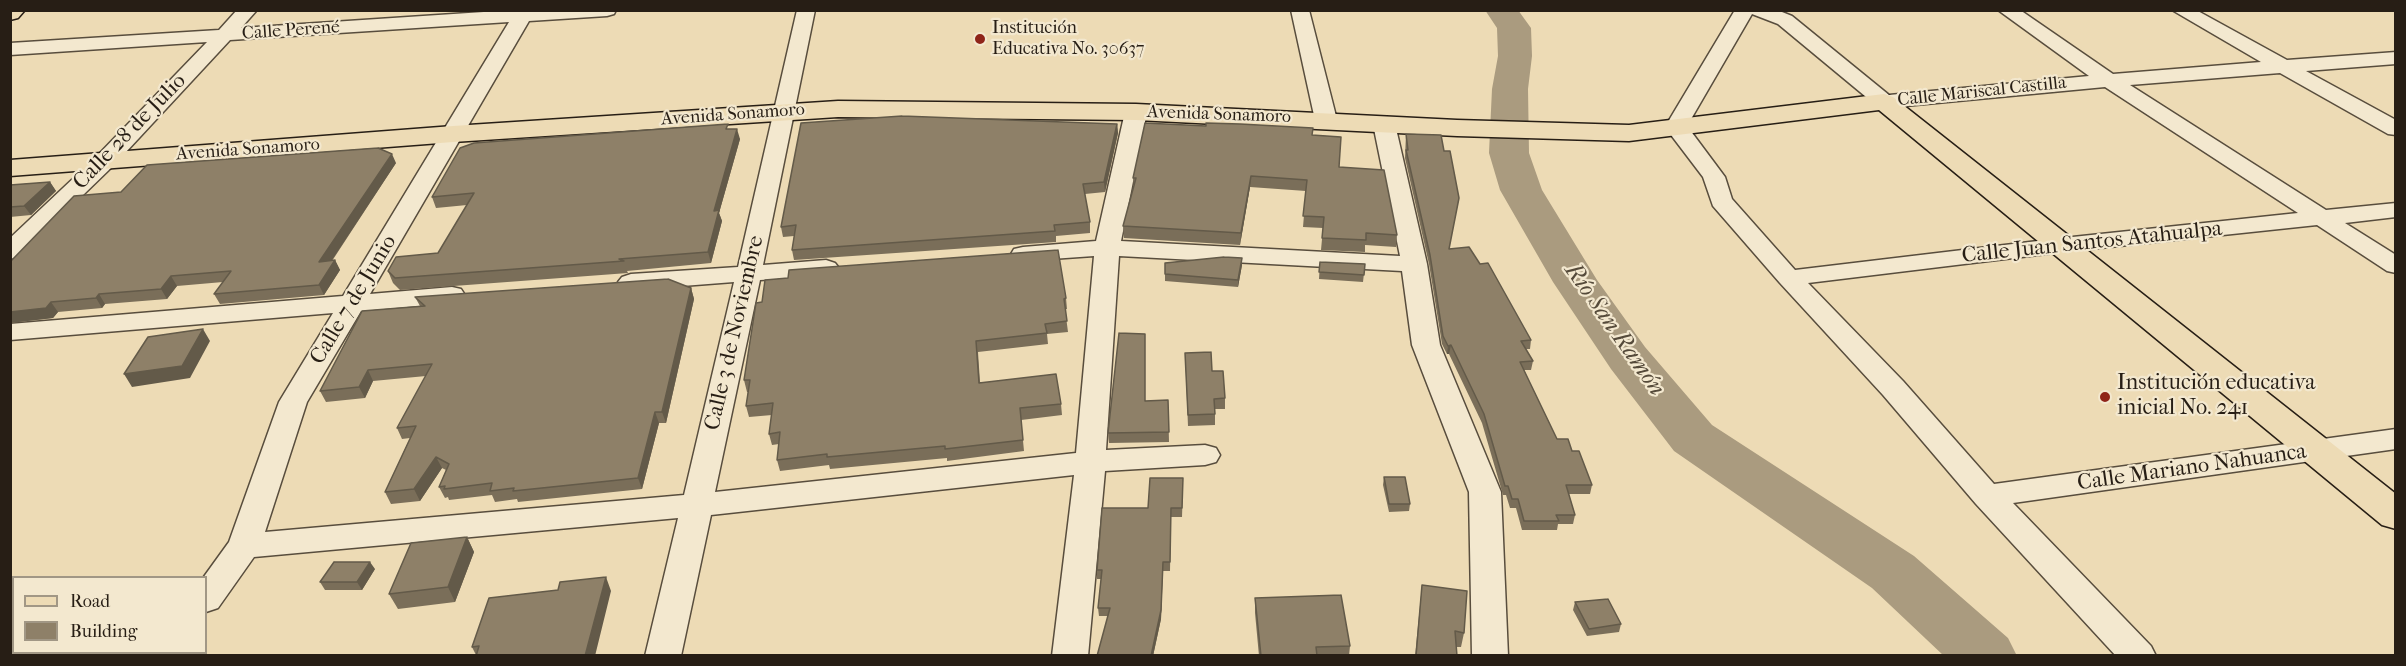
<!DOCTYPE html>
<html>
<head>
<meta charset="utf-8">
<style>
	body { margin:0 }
	#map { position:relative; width:2406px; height:666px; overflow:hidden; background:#eddbb5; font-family:"IM FELL French Canon",serif }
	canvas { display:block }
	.frame { position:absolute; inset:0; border:12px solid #271e15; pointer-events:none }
	.legend { position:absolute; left:12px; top:576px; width:195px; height:78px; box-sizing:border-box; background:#f3e8cf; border:2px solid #a19785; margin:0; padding:8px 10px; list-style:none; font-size:18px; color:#271e15 }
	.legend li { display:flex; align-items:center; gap:12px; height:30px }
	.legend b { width:30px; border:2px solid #a19785 }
</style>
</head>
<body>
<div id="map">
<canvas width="2406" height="666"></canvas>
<div class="frame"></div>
<ul class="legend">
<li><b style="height:8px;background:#eddbb5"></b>Road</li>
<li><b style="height:16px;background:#8e8068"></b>Building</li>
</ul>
</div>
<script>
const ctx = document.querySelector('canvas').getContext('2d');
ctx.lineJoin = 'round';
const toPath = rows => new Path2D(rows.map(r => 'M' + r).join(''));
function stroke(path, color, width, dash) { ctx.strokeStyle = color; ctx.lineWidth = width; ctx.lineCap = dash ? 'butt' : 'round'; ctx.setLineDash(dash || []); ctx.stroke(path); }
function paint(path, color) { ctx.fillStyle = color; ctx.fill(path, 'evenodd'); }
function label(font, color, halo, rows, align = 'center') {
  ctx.font = font + ' "IM FELL French Canon",serif'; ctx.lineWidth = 4.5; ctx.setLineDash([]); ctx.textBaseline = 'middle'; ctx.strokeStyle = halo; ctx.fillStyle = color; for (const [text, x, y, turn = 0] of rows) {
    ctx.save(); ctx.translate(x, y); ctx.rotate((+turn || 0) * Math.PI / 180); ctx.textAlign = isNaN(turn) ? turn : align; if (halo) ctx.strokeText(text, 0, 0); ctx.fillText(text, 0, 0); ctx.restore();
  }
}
const stream = toPath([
	[10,581,14,583]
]);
const river = toPath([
	[1485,10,1518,10,1531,28,1532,56,1528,89,1529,153,1542,190,1597,280,1645,347,1712,425,1914,556,2008,638,2017,656,1944,656,1872,588,1674,451,1611,369,1553,282,1500,190,1489,153,1492,89,1498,56,1497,28,1485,10]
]);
const minor = toPath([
	[237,10,257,10,241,28,514,10,616,10,614,14,607,16,529,21,370,294,452,287,461,289,465,295,461,301,452,303,361,311,307,402,265,532,684,495,734,282,631,290,622,287,618,282,622,277,631,274,738,267,797,10,815,10,763,265,826,260,835,263,839,268,835,273,826,276,760,280,715,492,1076,453,1094,256,1023,261,1014,259,1011,254,1014,249,1023,247,1096,241,1125,112,1129,108,1136,106,1143,108,1147,112,1121,241,1400,256,1373,124,1376,119,1384,118,1392,119,1395,124,1427,264,1440,345,1501,492,1508,656,1472,656,1469,492,1412,345,1402,271,1119,256,1106,450,1205,445,1216,448,1220,455,1216,462,1205,465,1105,471,1088,656,1052,656,1074,475,711,515,681,656,645,656,678,518,254,557,218,608,206,612,206,578,203,578,229,542,279,402,333,313,10,340,10,324,343,296,509,22,230,40,113,166,19,257,10,259,10,238,97,156,207,42,10,55,10,43,219,30,237,10],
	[1291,10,1309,10,1337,120,1334,125,1326,126,1318,125,1315,120,1291,10],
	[1735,10,1777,10,1792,16,1889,95,2089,76,1998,10,2020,10,2113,74,2261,62,2172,10,2196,10,2287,60,2396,52,2396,64,2306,71,2396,120,2396,135,2388,134,2280,73,2130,85,2326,210,2396,203,2396,217,2345,223,2396,255,2396,273,2387,271,2317,225,2063,252,1808,283,1903,381,1994,484,2396,429,2396,449,2013,503,2151,646,2156,656,2116,656,1976,504,1883,395,1780,283,1713,206,1703,177,1665,127,1735,10],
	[1752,14,1778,24,1877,106,1884,108,2105,87,2298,213,2063,238,1795,270,1732,199,1725,177,1687,126,1752,14],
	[148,652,183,652,182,656,146,656,148,652]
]);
const major = toPath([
	[10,10,25,10,18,18,10,20,10,10],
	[1884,94,1893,97,2396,494,2396,529,2382,525,1879,110,1629,141,1457,136,1136,120,838,117,453,142,10,176,10,160,453,126,838,101,1136,104,1457,120,1629,125,1884,94]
]);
const wall = toPath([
	[1117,124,1118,133,1105,192,1085,194,1090,222,1090,233,1056,236,1056,242,794,260,792,250,794,236,783,237,781,227],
	[729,129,740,139,719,213,722,221,711,263,627,271,628,273,400,290,393,283,388,271,438,253,467,205,436,208,432,197],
	[1406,134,1444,151,1459,198,1449,249,1531,340,1530,349,1526,349,1533,361,1531,370,1524,370,1557,439,1572,451,1592,485,1590,494,1569,494,1575,515,1573,524,1558,524,1557,530,1522,530,1516,508,1510,508,1506,495,1503,495,1482,423,1449,354,1447,354,1442,344,1429,264,1405,158],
	[1313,135,1339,167,1397,235,1396,247,1365,245,1365,252,1321,250,1323,228,1303,227,1306,191,1250,187,1240,245,1124,238,1123,226,1134,187,1133,178],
	[396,163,332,261,335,260,340,270,324,295,220,304,214,294,223,282,177,286,167,299,105,304,102,308,58,312,53,318,10,323,10,262,121,192],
	[50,182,56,191,31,215,10,217,10,185],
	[1320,262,1365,264,1363,282,1319,279],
	[1165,263,1242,265,1238,287,1165,281],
	[691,288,694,299,666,423,659,423,642,489,518,502,517,499,495,502,492,495,449,500,448,497,445,498,439,487,446,470,442,468,420,501,391,504,385,492,410,438,402,439,397,428,426,376,373,381,365,398,326,402,320,391,420,306,415,297],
	[1066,298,1067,309,1065,309,1068,332,1047,334,1048,344,978,352,980,382,1061,404,1062,415,1021,420,1024,451,947,461,947,458,830,469,829,465,780,471,777,460,779,444,772,445,769,434,772,415,749,417,746,406,748,392,747,392,744,380],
	[1185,353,1212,371,1225,398,1225,409,1215,409,1215,425,1188,426],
	[1168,400,1169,442,1109,443,1108,433],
	[1384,477,1410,504,1409,511,1389,512,1383,485],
	[1183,486,1182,517,1171,517,1170,571,1163,571,1161,619,1153,656,1097,656,1108,616,1099,616,1098,608,1101,579,1097,579,1097,570,1148,508],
	[467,537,474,552,455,602,398,609,389,594],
	[375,569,362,590,325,590,320,582],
	[1422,585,1464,633,1461,647,1456,647,1457,656,1415,656],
	[611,591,476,655,472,647],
	[1255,598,1350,646,1349,656,1259,656,1255,613],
	[1575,602,1621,624,1619,632,1587,636,1573,610]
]);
const shadedWall = toPath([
	[1117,124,1118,133,1105,192,1104,182],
	[737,129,740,139,719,213,722,221,711,263,708,252,714,211],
	[392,154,396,163,324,272,319,262],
	[1251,176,1250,187,1240,245,1241,233],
	[50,182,56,191,31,215,24,206],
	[1242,258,1242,265,1238,287,1238,280],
	[335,260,340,270,324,295,319,285],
	[171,276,177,286,167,299,161,289],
	[691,288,694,299,666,423,662,412],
	[99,294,105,304,102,308,96,298],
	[51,302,58,312,53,318,10,323,10,312],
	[203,329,210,341,190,378,132,387,124,374],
	[1451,345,1449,354,1447,354,1448,346],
	[368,370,373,381,365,398,359,387],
	[655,412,659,423,642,489,638,478],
	[436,457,442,468,420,501,414,489],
	[467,537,474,552,455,602,448,587],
	[370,562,375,569,362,590,357,582],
	[1163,562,1161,619,1153,656,1151,656],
	[606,577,611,591,595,656,585,656]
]);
const building = toPath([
	[902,116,1117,124,1104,182,1083,184,1090,222,1054,225,1055,231,792,250,796,225,781,227,801,123,902,116],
	[1145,123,1206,126,1206,123,1240,124,1313,128,1312,135,1341,137,1339,167,1384,170,1397,235,1366,233,1366,240,1322,238,1324,217,1303,216,1307,180,1251,176,1241,233,1123,226,1136,178,1133,178,1145,123],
	[728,124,726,129,737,129,714,211,719,210,708,252,619,259,624,261,395,278,388,271,396,257,438,253,474,193,432,197,460,148,474,143,728,124],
	[1406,134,1441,135,1444,151,1450,151,1459,198,1449,249,1469,247,1480,264,1488,263,1531,340,1521,341,1533,361,1520,362,1557,439,1568,439,1572,451,1579,451,1592,485,1566,485,1575,515,1556,515,1559,521,1524,521,1518,499,1512,499,1508,486,1505,486,1484,414,1451,345,1448,346,1443,336,1430,255,1406,150,1408,150,1406,134],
	[378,148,392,154,319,262,335,260,319,285,214,294,231,271,171,276,161,289,99,294,96,298,51,302,46,308,10,312,10,262,74,196,121,192,147,165,378,148],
	[50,182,24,206,10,207,10,185,50,182],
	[1058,250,1066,298,1064,299,1067,321,1045,324,1047,333,976,341,979,383,1056,374,1061,404,1020,408,1023,440,945,449,945,446,827,457,827,454,777,460,780,432,769,434,773,403,746,406,750,380,744,380,756,303,762,302,765,280,788,278,789,270,1058,250],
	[1224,257,1242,258,1238,280,1165,274,1165,263,1224,257],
	[1320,262,1365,264,1364,275,1319,272,1320,262],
	[668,279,691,288,662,412,655,412,638,478,513,491,514,488,490,491,492,483,444,489,445,486,439,487,449,464,436,457,414,489,385,492,416,426,397,428,432,364,368,370,359,387,320,391,362,311,425,306,415,297,668,279],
	[203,329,182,366,124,374,148,337,203,329],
	[1119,333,1145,334,1145,401,1168,400,1169,432,1108,433,1119,333],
	[1211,352,1212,371,1223,371,1225,398,1214,399,1215,414,1188,415,1185,353,1211,352],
	[1384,477,1405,477,1410,504,1389,504,1384,477],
	[1150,478,1183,478,1182,508,1171,508,1170,562,1163,562,1161,610,1151,656,1097,656,1110,608,1098,608,1102,570,1097,570,1102,508,1148,508,1150,478],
	[467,537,448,587,389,594,411,543,467,537],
	[334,562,370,562,357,582,320,582,334,562],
	[606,577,585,656,476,656,479,646,472,647,489,598,558,590,560,582,606,577],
	[1422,585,1467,591,1464,633,1455,631,1457,656,1416,656,1422,585],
	[1341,595,1350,646,1316,647,1317,656,1261,656,1255,598,1341,595],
	[1608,599,1621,624,1589,629,1575,602,1608,599]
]);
const markers = [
	[980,39,6,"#8f2418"],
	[2105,397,6,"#8f2418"]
];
const farPoinames = [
	["Institución",992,29],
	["Educativa No. 30637",992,50]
];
const farStreetnames = [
	["Calle Perené",291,31,-4],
	["Calle Mariscal Castilla",1982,92,-6],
	["Avenida Sonamoro",733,115,-4],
	["Avenida Sonamoro",1219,115,2],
	["Avenida Sonamoro",248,150,-4]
];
const streetNames = [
	["Calle 28 de Julio",130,132,-46],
	["Calle Juan Santos Atahualpa",2092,243,-6],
	["Calle 7 de Junio",354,300,-59],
	["Calle 3 de Noviembre",735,333,-77],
	["Calle Mariano Nahuanca",2192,468,-8]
];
const poiNames = [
	["Institución educativa",2117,384],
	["inicial No. 241",2117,409]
];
const waterNames = [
	["Río San Ramón",1614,330,55]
];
stroke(stream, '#766955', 10);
paint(river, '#aa9b7f');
stroke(minor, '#584d3d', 3);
stroke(major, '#271e15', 3);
paint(minor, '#f3e8cf');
paint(major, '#eddbb5');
paint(wall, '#7a6e59');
paint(shadedWall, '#635a49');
paint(building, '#8e8068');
stroke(building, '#635a49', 1.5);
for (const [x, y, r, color] of markers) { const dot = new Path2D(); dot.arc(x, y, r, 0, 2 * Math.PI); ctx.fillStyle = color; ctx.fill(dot); stroke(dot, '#f3e8cf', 2); }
label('18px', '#271e15', '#f3e8cf', farPoinames, 'left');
label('18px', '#271e15', '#f3e8cf', farStreetnames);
label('22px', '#271e15', '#f3e8cf', streetNames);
label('22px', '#271e15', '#f3e8cf', poiNames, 'left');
label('italic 24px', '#554a3a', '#f3e8cf', waterNames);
</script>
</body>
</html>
